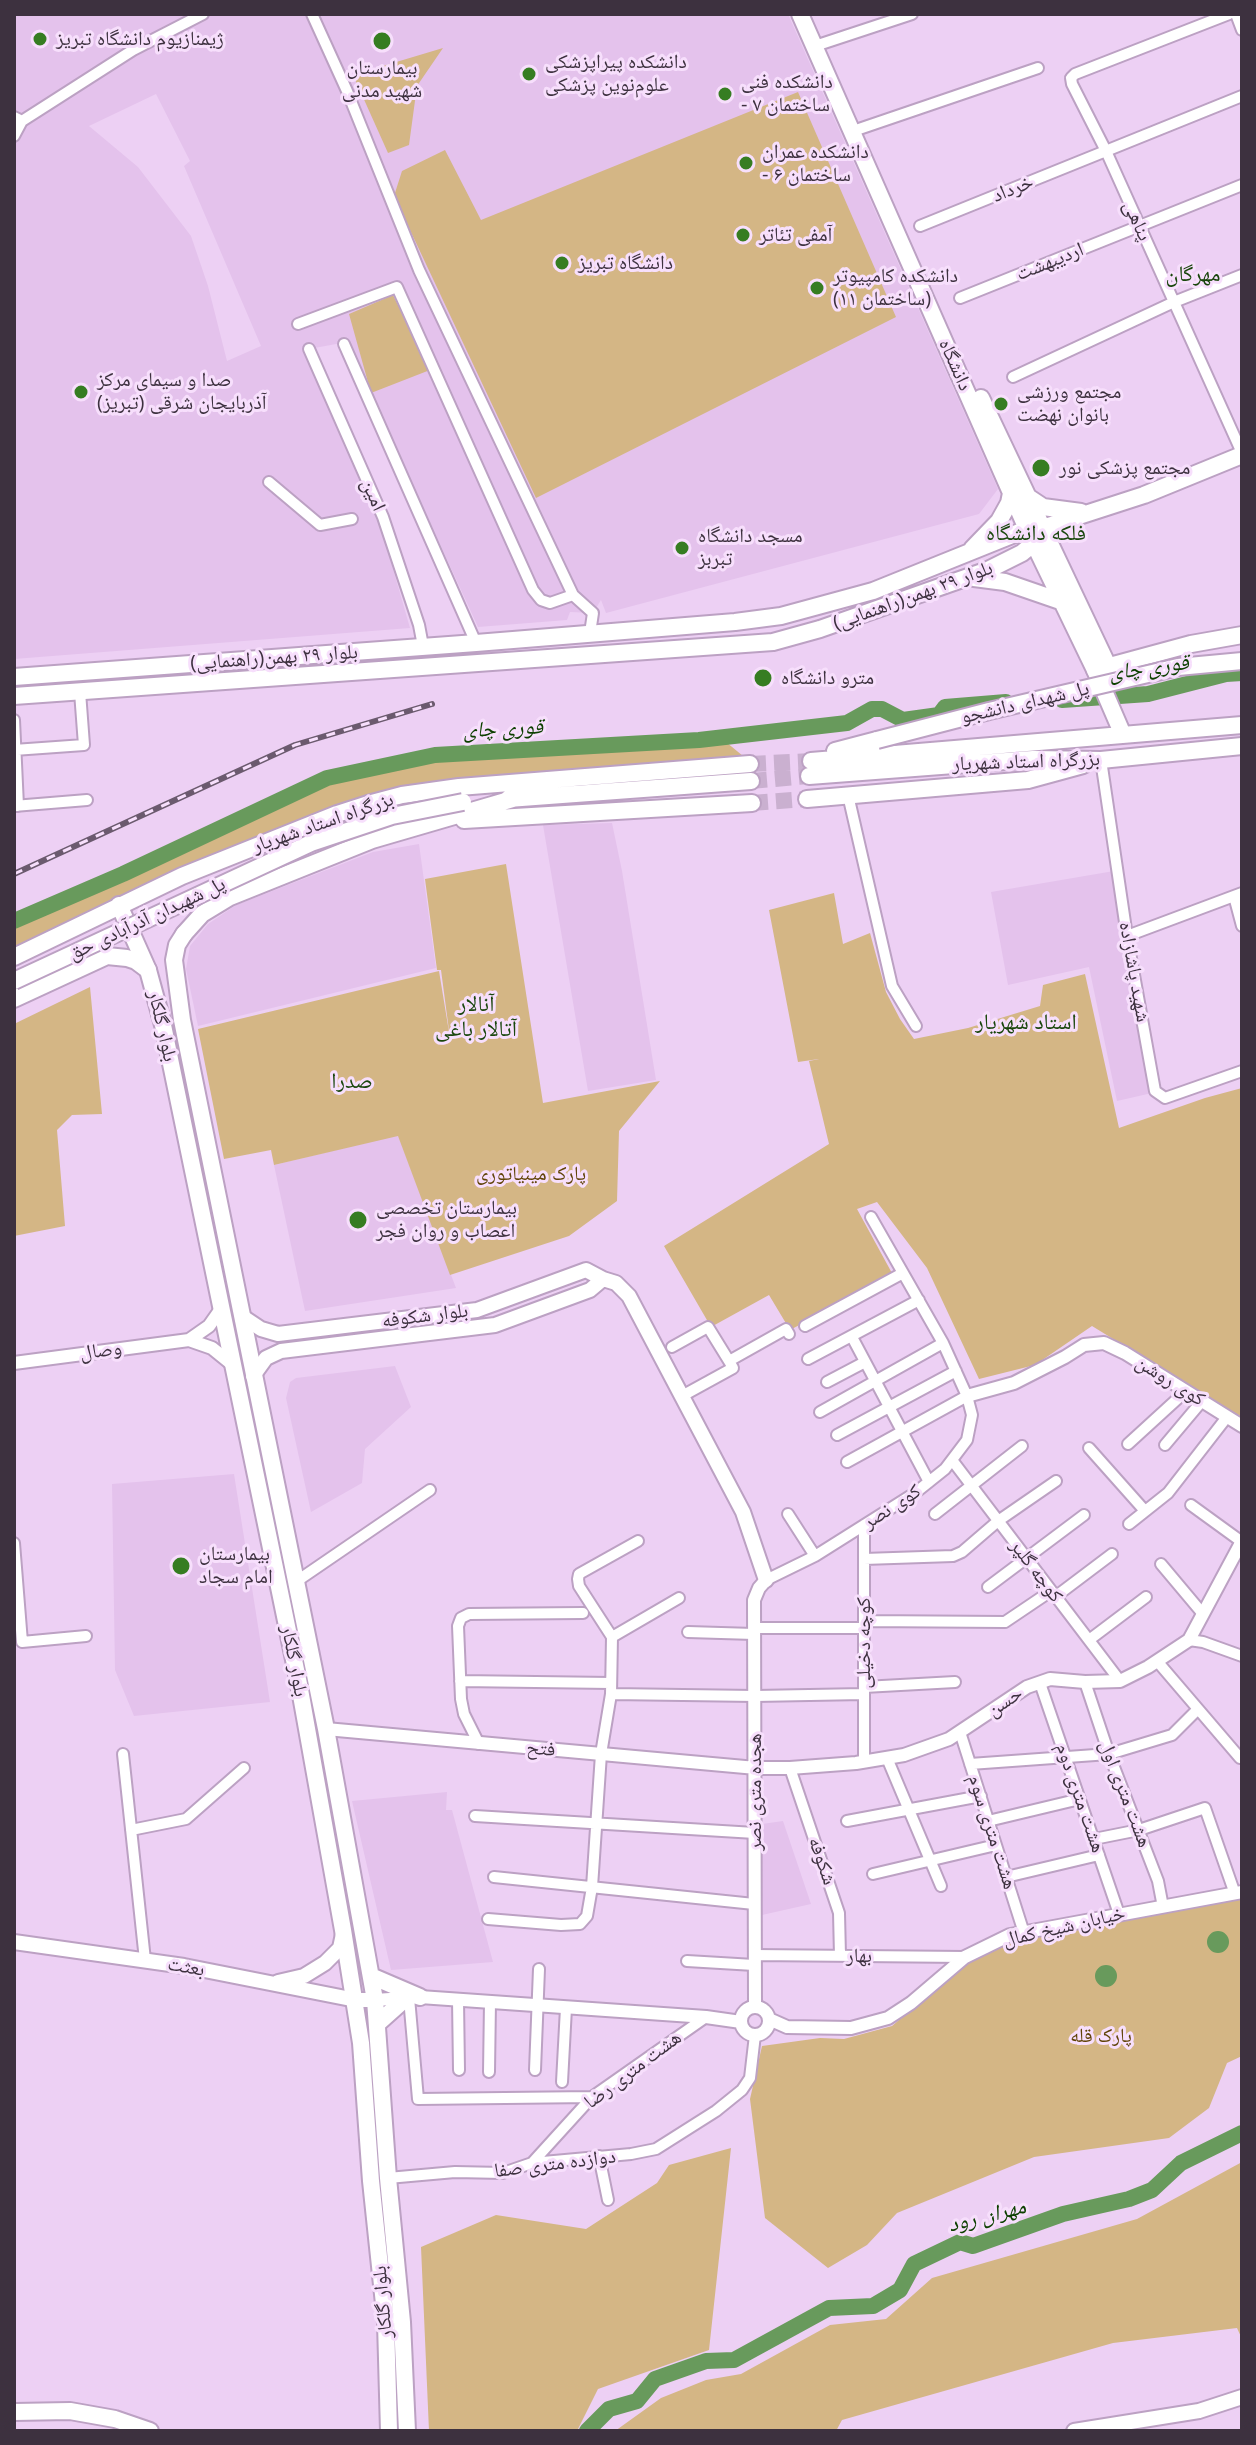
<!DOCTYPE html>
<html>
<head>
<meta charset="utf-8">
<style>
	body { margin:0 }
	#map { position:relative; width:1256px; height:2445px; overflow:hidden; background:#edd0f4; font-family:"Open Sans",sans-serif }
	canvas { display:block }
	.frame { position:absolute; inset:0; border:16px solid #3d313f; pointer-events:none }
</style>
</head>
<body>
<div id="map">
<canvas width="1256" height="2445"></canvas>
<div class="frame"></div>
</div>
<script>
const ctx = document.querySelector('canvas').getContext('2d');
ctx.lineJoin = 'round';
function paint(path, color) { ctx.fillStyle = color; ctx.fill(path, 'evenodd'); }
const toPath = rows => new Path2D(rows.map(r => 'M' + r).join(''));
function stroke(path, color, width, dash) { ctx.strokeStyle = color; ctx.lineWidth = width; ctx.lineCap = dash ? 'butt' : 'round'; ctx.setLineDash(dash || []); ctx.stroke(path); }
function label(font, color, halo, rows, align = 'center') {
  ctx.font = font + ' "Open Sans","Noto Naskh Arabic",sans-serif'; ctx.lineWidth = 6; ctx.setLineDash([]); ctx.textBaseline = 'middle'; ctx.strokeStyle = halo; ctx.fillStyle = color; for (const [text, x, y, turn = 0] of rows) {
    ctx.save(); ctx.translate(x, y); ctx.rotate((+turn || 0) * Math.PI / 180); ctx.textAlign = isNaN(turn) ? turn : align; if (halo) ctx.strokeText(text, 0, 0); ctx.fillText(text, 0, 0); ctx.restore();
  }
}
const built = toPath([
	[14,14,788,14,998,489,979,514,606,613,601,600,593,613,570,612,567,620,478,627,347,342,309,349,304,342,379,520,410,628,14,659],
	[156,94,190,161,184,166,261,346,227,361,208,286,191,236,138,167,89,126],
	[612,823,622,871,656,1080,588,1091,543,825],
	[419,844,436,968,198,1026,186,969,190,946,208,924,236,905,373,852],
	[1114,871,1152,1093,1117,1101,1089,967,1008,985,991,892],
	[398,1135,456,1288,305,1311,274,1165],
	[395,1366,411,1407,365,1449,362,1483,311,1512,286,1398,290,1382,296,1378],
	[234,1474,270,1702,134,1716,115,1670,112,1484],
	[447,1792,446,1810,452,1810,493,1962,391,1970,352,1801],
	[783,1821,811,1904,762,1915,762,1824]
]);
const green = toPath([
	[443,48,417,86,409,145,388,153,353,75],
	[798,92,896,317,536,498,394,196,402,171,445,150,481,220],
	[393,295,430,370,371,393,349,314],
	[726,742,743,756,721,761,430,783,14,952,14,926,336,780,433,760],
	[506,864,543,1103,660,1081,619,1131,617,1201,569,1236,450,1275,398,1136,274,1165,271,1150,224,1159,198,1029,439,971,450,1038,441,970,437,970,425,879],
	[834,893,843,944,870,933,886,992,900,1019,914,1039,968,1028,1040,1006,1043,985,1085,974,1119,1128,1205,1098,1242,1088,1242,1418,1092,1326,1035,1365,979,1379,927,1268,877,1202,857,1209,893,1275,790,1330,769,1295,711,1327,664,1246,829,1144,809,1061,819,1059,798,1062,769,910],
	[90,987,102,1114,72,1115,57,1130,65,1226,14,1236,14,1024],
	[1242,1898,1242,2056,1227,2063,1209,2108,1169,2138,1034,2157,897,2213,867,2245,828,2268,765,2218,750,2099,762,2046,820,2038,844,2039,892,2026,969,1960,1019,1939],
	[731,2148,709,2350,598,2389,577,2431,429,2431,421,2247,496,2215,586,2229,657,2183,669,2165],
	[1242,2162,1242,2339,1237,2328,1113,2343,842,2420,836,2431,615,2431,661,2398,706,2380,741,2374,830,2325,886,2319,932,2278,1137,2219]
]);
const water = toPath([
	'1207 1942a11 11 0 1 1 22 0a11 11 0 1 1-22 0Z',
	'1095 1976a11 11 0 1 1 22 0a11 11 0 1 1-22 0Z'
]);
const river = toPath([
	[1062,700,1148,694,1226,674,1242,673],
	[14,921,123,874,327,778,435,755,699,740,847,723,872,709,882,709,903,720,939,715,945,707,1006,702],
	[587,2431,609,2409,637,2401,655,2379,706,2361,734,2360,829,2308,873,2306,900,2290,914,2264,960,2242,973,2246,1063,2214,1129,2199,1152,2190,1181,2163,1242,2133]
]);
const trunkTunnel = toPath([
	[750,764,811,761],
	[751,781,809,776],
	[752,803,807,799]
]);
const minor = toPath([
	[312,14,347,91,419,270,573,595,593,613,590,633],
	[1229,14,1075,74,1071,78,1072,84,1106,151,1242,453],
	[1236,14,1242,30],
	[821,44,912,14],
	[14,117,22,121,133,50,203,14],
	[859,129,1038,68],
	[14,136,22,121],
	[920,226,1242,96],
	[960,298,1242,185],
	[298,324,397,287,533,590,541,600,550,603,573,595],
	[344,344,476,643],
	[309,349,383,517,419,625,423,646],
	[1013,377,1174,302,1242,275],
	[269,482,320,525,352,519],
	[14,720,18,806],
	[14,750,84,745,80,692],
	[1101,760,1127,936,1155,1091,1165,1098,1242,1071],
	[848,795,892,986,916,1026],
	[14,806,87,800],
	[1234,896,1242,926],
	[1127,936,1242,893],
	[805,1326,903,1273],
	[852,1337,929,1482],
	[672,1347,708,1327,729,1361],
	[808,1359,919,1300],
	[827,1382,865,1362],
	[682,1396,733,1368,729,1361,786,1329,789,1334],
	[820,1412,943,1343],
	[837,1435,956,1371],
	[1128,1444,1186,1391],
	[1165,1445,1202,1401],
	[1089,1448,1145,1511],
	[952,1460,1120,1681],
	[847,1462,967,1396],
	[1191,1505,1242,1542],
	[788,1514,815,1556],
	[935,1514,1022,1446],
	[1129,1524,1168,1493,1227,1417],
	[14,1543,22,1642,86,1636],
	[864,1559,953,1556,962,1552,998,1521,1056,1481],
	[1161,1564,1203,1614],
	[766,1580,815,1556,915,1493,945,1469,967,1440,972,1415,967,1396,943,1343,871,1217],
	[297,1581,430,1490],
	[988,1587,1084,1515],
	[1055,1597,1112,1554],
	[864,1621,1005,1622,1051,1591],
	[754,1628,864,1628],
	[688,1632,754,1634],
	[612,1637,679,1598],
	[1089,1640,1146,1597],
	[1189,1640,1203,1642,1242,1656],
	[1157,1661,1240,1758],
	[460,1681,611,1683],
	[1085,1682,1109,1754,1158,1881,1163,1907],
	[1040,1683,1119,1914],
	[864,1687,955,1682],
	[611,1694,755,1696,864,1694],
	[960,1732,1024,1933],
	[479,1744,464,1714,461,1699,458,1626,461,1618,469,1614,583,1613],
	[123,1754,145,1960],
	[887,1758,941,1886],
	[864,1761,864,1525],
	[970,1764,1109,1754,1172,1735,1198,1709],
	[790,1768,839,1913,840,1956],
	[475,1816,755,1833],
	[847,1821,981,1796],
	[988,1821,1080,1799],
	[131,1830,186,1819,244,1768],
	[1094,1839,1139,1830,1205,1808,1235,1894],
	[873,1874,996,1845],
	[494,1877,754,1904],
	[1006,1877,1099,1855],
	[488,1919,561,1925,580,1924,587,1916,592,1887,601,1754,611,1694,612,1637,579,1586,578,1579,579,1574,638,1541],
	[754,1955,965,1957],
	[687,1961,754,1965],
	[409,1998,418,2099,592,2097],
	[458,2000,459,2070],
	[535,2070,539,1969],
	[489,2072,490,2002],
	[562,2082,566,2008],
	[599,2156,608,2200],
	[532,2163,592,2097,706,2017],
	[388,2178,455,2172,503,2173,532,2163,631,2154,656,2149,716,2111,742,2090,750,2078,755,2035]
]);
const tertiary = toPath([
	[189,1340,209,1326,221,1309],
	[14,1363,189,1340,212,1348,233,1365],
	[967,1396,1014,1383,1065,1357,1084,1345,1104,1343,1125,1353,1242,1426],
	[326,1729,756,1768,790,1768,856,1763,904,1755,949,1739,1027,1687,1050,1679,1085,1682,1120,1681,1148,1667,1189,1640,1242,1541],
	[375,2000,420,1997,706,2017,741,2022],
	[755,2007,754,1600,759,1588,766,1580],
	'741 2021a14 14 0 1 1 28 0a14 14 0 1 1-28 0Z',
	[769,2019,787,2027,851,2028,888,2018,911,2003,965,1957,1010,1935,1242,1892]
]);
const secondary = toPath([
	[243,1317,261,1329,278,1334,477,1310,586,1270,603,1279,616,1283,629,1296,743,1512,766,1580],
	[253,1376,266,1358,281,1351,495,1325,590,1290,603,1279],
	[14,1942,184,1966,356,2000,375,2000],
	[278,1982,304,1976,325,1963,340,1948,343,1934],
	[1074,2431,1199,2411,1242,2397]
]);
const primary = toPath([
	[800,14,1027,529,1095,670],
	[981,398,1108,666],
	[1028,497,1043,507,1081,512],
	[972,549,999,521,1009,503,1011,493],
	[974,578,1005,582,1063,602],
	[14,677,476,643,735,622,781,616,873,591,1027,529,1042,528,1144,495,1242,455],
	[14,696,773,642,820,629,988,570,1022,553,1034,543,1042,528],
	[119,905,148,970,163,1025,299,1684,343,1930,361,2043,371,2181,386,2323,389,2431],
	[184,934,177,945,174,960,182,1020,326,1729,375,2000,388,2178,402,2322,407,2431],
	[371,1976,420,1997],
	[377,2024,405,1999]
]);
const trunk = toPath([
	[1123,735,1095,670,1191,644,1242,635],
	[835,751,877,740],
	[811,761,1242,725],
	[809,776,1033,759,1101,760,1242,746],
	[508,799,751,781],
	[807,799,1028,780,1083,765],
	[464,820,752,803],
	[184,934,202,914,230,897,372,840,516,798],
	[14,957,182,876,337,814,368,804,402,795,459,787,750,764],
	[14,999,107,956,127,958,136,961,148,970],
	[14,2412,70,2411,115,2419,150,2431]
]);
const rail = toPath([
	[14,874,295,745,432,704]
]);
const trunkBridge = toPath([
	[877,740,989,711,1178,667,1242,661],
	[14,981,311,843,392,816,463,802]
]);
const markers = [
	[40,39,8,"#367d22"],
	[382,41,10,"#367d22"],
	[529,74,8,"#367d22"],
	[725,94,8,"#367d22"],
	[746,163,8,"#367d22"],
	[743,235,8,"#367d22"],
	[562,263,8,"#367d22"],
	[817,288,8,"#367d22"],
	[81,392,8,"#367d22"],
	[1001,404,8,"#367d22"],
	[1041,468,10,"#367d22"],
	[682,548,8,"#367d22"],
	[763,678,10,"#367d22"],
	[358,1220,10,"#367d22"],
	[181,1566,10,"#367d22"]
];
const poiNames = [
	["ژیمنازیوم دانشگاه تبریز",56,39],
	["دانشکده پیراپزشکی",545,62],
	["علوم‌نوین پزشکی",545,85],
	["بیمارستان",382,68,"center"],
	["شهید مدنی",382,91,"center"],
	["دانشکده فنی",741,82],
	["- ساختمان ۷",741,105],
	["دانشکده عمران",762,152],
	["- ساختمان ۶",762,175],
	["آمفی تئاتر",759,235],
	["دانشگاه تبریز",578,263],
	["دانشکده کامپیوتر",833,276],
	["(ساختمان ۱۱)",833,299],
	["صدا و سیمای مرکز",97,380],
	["آذربایجان شرقی (تبریز)",97,403],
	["مجتمع ورزشی",1017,392],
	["بانوان نهضت",1017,415],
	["مجتمع پزشکی نور",1059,468],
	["مسجد دانشگاه",698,536],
	["تبربز",698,559],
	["مترو دانشگاه",781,678],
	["بیمارستان تخصصی",376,1208],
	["اعصاب و روان فجر",376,1231],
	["بیمارستان",199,1554],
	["امام سجاد",199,1577]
];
const streetNames = [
	["خرداد",1013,189,-22],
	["پناهی",1137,221,66],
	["اردیبهشت",1050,262,-22],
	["دانشگاه",955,365,66],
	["امین",373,495,66],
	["بلوار ٢٩ بهمن(راهنمایی)",913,596,-20],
	["بلوار ٢٩ بهمن(راهنمایی)",274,658,-4],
	["پل شهدای دانشجو",1025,703,-13],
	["بزرگراه استاد شهریار",1026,762,-2],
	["بزرگراه استاد شهریار",323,823,-19],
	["پل شهیدان آذرآبادی حق",147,919,-25],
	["شهید پاشازاده",1134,972,80],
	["بلوار گلکار",162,1026,77],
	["بلوار شکوفه",425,1316,-7],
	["وصال",101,1351,-7],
	["کوی روشن",1170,1381,32],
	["کوی نصر",892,1507,-33],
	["کوچه گلپر",1036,1571,53],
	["کوچه دخیلی",864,1643,-90],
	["بلوار گلکار",294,1661,79],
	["حسن",1005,1702,-34],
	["فتح",541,1749,5],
	["هجده متری نصر",755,1792,-90],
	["هشت متری اول",1125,1794,69],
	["هشت متری دوم",1080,1798,71],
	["هشت متری سوم",992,1832,72],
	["شکوفه",822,1861,71],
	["خیابان شیخ کمال",1064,1927,-13],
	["بهار",859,1956],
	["بعثت",186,1967,10],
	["هشت متری رضا",633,2070,-37],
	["دوازده متری صفا",555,2164,-7],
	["بلوار گلکار",383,2302,-95]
];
const parkNames = [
	["پارک مینیاتوری",531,1174],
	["پارک قله",1101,2036]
];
const neighbourhoodNames = [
	["مهرگان",1193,275],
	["فلکه دانشگاه",1036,534],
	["آنالار",476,1005],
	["آتالار باغی",476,1030],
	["استاد شهریار",1026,1023],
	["صدرا",352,1082]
];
const waterNames = [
	["قوری چای",1149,668,-8],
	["قوری چای",503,729,-3],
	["مهران رود",987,2216,-14]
];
paint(built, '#e4c2ec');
paint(green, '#d4b685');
paint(water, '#689a5c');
stroke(river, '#689a5c', 16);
stroke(trunkTunnel, '#cab0d0', 16, [16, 8]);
stroke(minor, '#bca1c3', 14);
stroke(tertiary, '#bca1c3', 16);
stroke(secondary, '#bca1c3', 18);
stroke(primary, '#bca1c3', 20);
stroke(trunk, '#bca1c3', 20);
stroke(minor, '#fff', 10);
stroke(tertiary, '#fff', 12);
stroke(secondary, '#fff', 14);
stroke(primary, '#fff', 16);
stroke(trunk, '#fff', 16);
stroke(rail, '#6b5a6e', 6);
stroke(rail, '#f7dffc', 3, [9]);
stroke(trunkBridge, '#bca1c3', 20, []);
stroke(trunkBridge, '#fff', 16);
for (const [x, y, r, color] of markers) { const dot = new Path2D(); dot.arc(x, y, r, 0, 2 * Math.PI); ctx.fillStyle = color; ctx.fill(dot); stroke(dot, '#f7dffc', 3); }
label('20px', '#3d313f', '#f7dffc', poiNames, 'left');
label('20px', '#3d313f', '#f7dffc', streetNames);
label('20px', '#5f4206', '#f7dffc', parkNames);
label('22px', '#19460c', '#f7dffc', neighbourhoodNames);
label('italic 22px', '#0d4000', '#f7dffc', waterNames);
</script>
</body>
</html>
